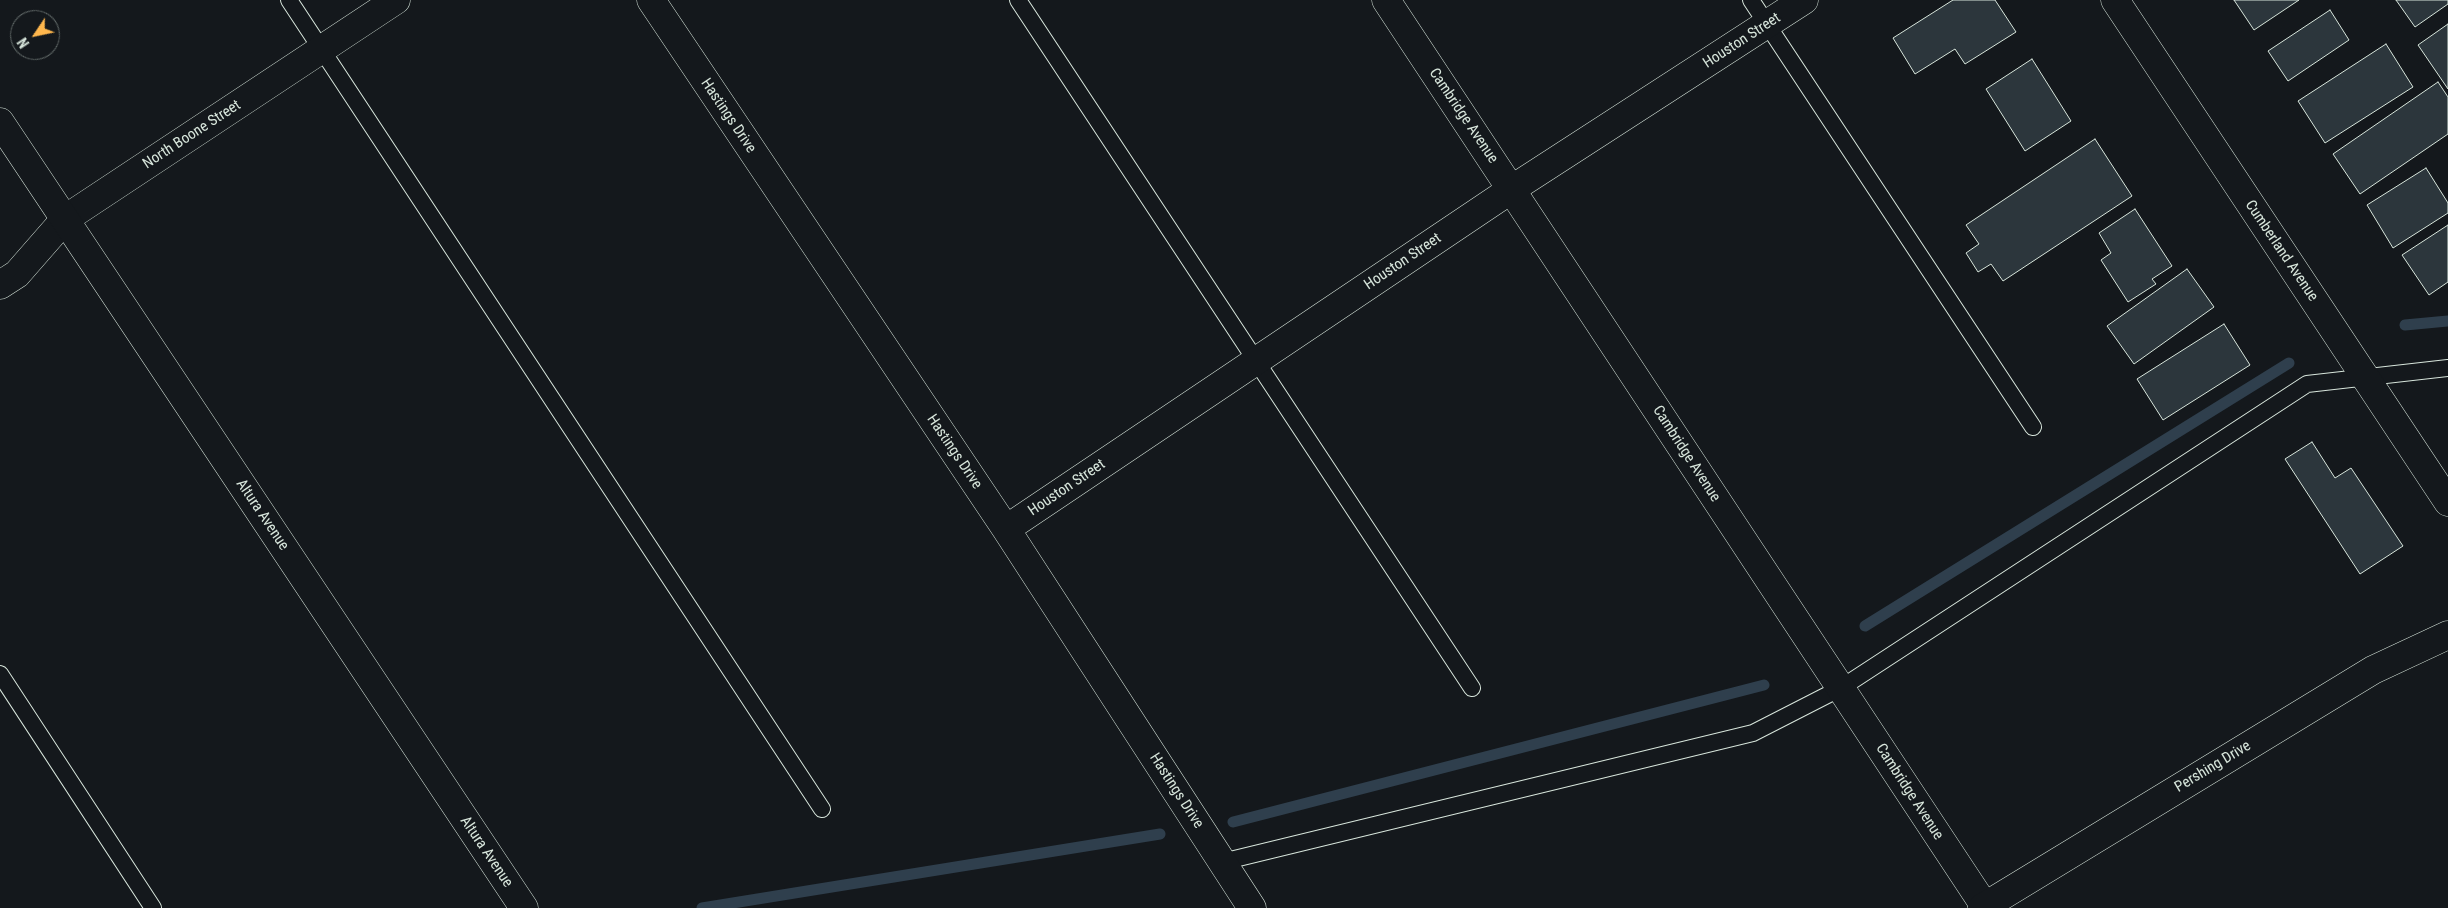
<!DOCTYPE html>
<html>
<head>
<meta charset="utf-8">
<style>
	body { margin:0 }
	#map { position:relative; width:2448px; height:908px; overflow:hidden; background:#14181c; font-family:"Roboto Condensed",sans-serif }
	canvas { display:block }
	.north { position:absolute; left:10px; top:10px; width:50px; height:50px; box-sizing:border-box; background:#14181c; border:1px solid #626a69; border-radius:50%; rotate:236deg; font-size:14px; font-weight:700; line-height:20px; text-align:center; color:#d8e6dc }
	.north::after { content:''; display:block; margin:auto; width:18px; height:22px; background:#ffb74d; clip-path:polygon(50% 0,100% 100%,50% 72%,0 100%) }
</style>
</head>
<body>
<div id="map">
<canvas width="2448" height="908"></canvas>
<div class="north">N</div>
</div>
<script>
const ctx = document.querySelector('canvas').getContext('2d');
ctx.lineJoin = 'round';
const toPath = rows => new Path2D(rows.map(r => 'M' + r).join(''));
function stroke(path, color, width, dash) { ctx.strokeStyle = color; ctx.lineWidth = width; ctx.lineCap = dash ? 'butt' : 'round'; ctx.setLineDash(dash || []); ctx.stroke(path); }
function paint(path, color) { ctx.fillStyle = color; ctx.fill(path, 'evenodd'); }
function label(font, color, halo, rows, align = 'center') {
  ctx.font = font + ' "Roboto Condensed",sans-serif'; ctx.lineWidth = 4; ctx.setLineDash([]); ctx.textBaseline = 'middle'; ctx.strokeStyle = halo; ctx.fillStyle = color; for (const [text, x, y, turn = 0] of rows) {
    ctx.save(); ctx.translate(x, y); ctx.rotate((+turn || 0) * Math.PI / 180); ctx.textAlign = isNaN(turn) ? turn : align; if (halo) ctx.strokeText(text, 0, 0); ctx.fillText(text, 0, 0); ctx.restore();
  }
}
const stream = toPath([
	[2405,325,2448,321],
	[1865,626,2289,363],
	[1233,822,1764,685],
	[702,908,1160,834]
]);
const building = toPath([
	[1953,0,1995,0,2016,32,1965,64,1955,49,1915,74,1893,38,1953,0],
	[2234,0,2299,0,2254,30,2234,0],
	[2396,0,2448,0,2448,4,2415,27,2396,0],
	[2330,10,2349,40,2288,81,2268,51,2330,10],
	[2448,24,2448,89,2418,45,2448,24],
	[2386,44,2413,87,2325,143,2298,101,2386,44],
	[2032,59,2071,121,2025,151,1986,89,2032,59],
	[2438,82,2448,97,2448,134,2360,194,2333,154,2438,82],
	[2095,139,2132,196,2003,281,1991,264,1978,272,1966,253,1979,244,1966,225,2095,139],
	[2426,168,2448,203,2448,213,2393,248,2367,205,2426,168],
	[2135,209,2172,266,2152,279,2156,284,2128,302,2101,260,2111,253,2099,233,2135,209],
	[2448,225,2448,282,2429,295,2402,255,2448,225],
	[2187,269,2214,307,2134,364,2107,326,2187,269],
	[2224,324,2250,365,2163,420,2137,379,2224,324],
	[2312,442,2335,478,2351,468,2403,546,2360,574,2285,459,2312,442]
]);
const lane = toPath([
	[289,0,822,809],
	[1018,0,1472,688],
	[1751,0,2033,427],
	[0,674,153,908],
	[1222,862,1753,733,1841,688,2307,384,2448,368]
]);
const street = toPath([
	[651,0,1006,529,1252,908],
	[1386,0,1986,908],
	[2115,0,2448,502],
	[0,285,17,274,65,219,396,0],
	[1006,529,1512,189,1804,0]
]);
const secondary = toPath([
	[0,122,524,908],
	[1982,908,2373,670,2448,635]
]);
const streetNames = [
	["Houston Street",1742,41,-33],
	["Hastings Drive",728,116,56],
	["Cambridge Avenue",1463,116,56],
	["North Boone Street",192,135,-33],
	["Cumberland Avenue",2281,251,56],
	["Houston Street",1403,262,-34],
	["Hastings Drive",954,452,56],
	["Cambridge Avenue",1686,454,57],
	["Houston Street",1067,488,-34],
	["Altura Avenue",262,515,56],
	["Pershing Drive",2213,767,-31],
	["Hastings Drive",1176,791,57],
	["Cambridge Avenue",1909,792,57],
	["Altura Avenue",486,852,56]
];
stroke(stream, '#2f3f4d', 11);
paint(building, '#2c363c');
stroke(building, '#d8e6dc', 1);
stroke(lane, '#d8e6dc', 18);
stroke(street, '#d8e6dc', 29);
stroke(secondary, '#d8e6dc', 29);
stroke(lane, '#14181c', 16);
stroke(street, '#14181c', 28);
stroke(secondary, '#14181c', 28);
label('15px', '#d8e6dc', '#14181c', streetNames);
</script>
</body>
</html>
